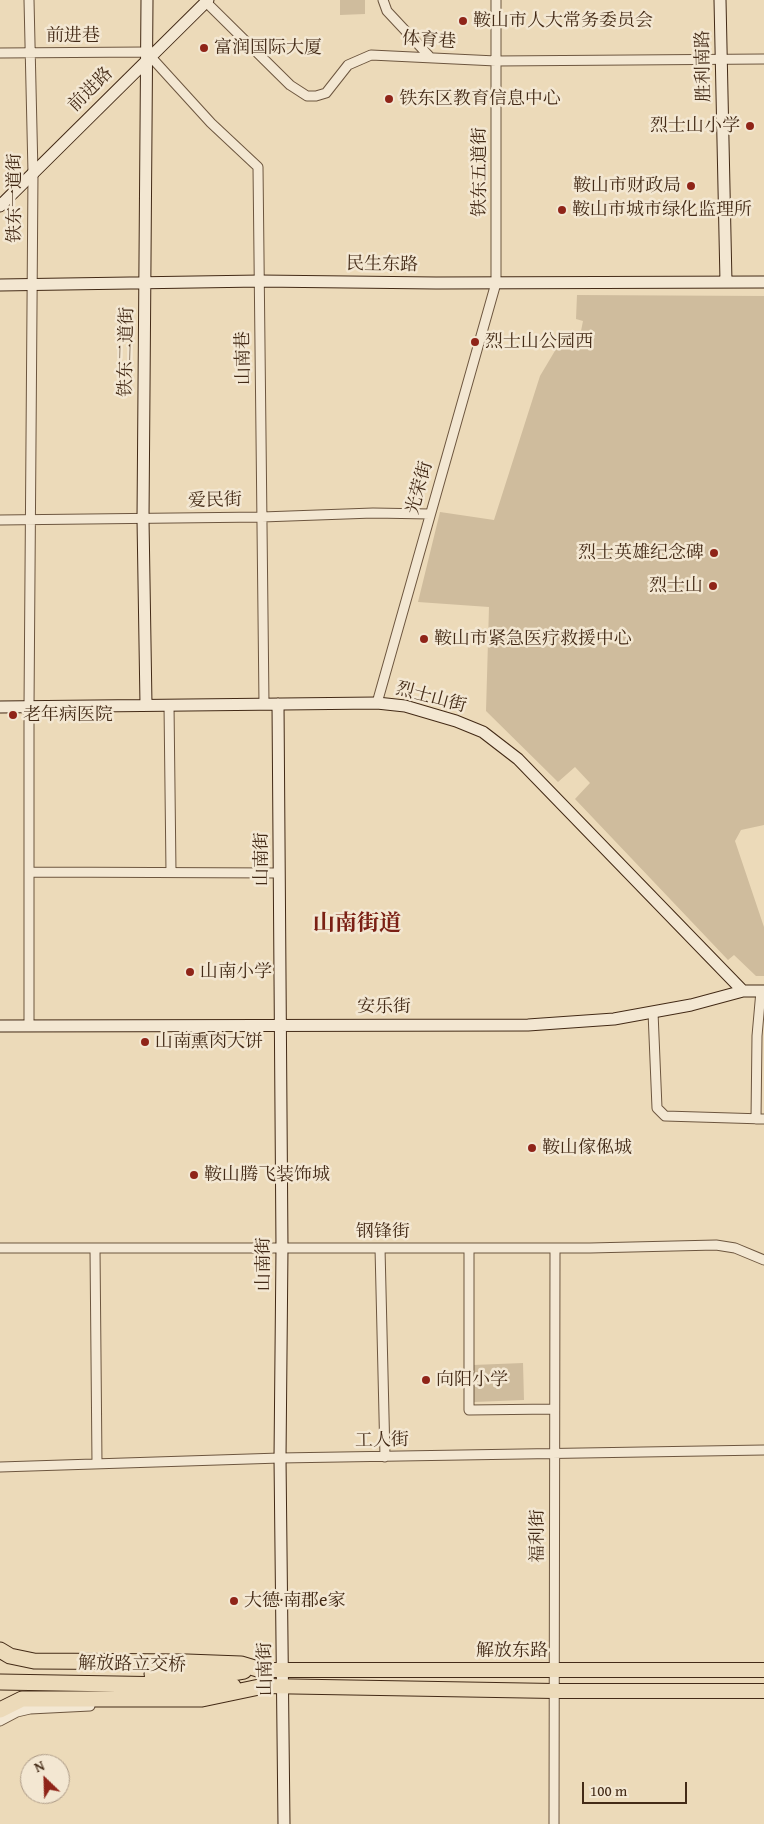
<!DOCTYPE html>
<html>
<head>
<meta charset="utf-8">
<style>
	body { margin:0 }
	#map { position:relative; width:764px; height:1824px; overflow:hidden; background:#ecdab9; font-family:"Gentium Book Plus",serif }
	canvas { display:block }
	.north { position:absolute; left:20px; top:1754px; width:50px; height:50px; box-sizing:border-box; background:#f3e7d2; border:1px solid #ad9b87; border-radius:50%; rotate:336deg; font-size:14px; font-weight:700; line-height:20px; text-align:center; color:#432a16 }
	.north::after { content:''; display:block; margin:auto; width:18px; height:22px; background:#8f2418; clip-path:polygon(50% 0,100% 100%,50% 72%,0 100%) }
	.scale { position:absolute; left:582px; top:1782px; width:105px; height:22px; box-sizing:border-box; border:2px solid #432a16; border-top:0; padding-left:6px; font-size:15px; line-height:18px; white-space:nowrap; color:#432a16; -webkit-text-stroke:4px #f3e7d2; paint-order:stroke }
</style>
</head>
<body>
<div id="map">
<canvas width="764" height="1824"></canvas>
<div class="north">N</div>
<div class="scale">100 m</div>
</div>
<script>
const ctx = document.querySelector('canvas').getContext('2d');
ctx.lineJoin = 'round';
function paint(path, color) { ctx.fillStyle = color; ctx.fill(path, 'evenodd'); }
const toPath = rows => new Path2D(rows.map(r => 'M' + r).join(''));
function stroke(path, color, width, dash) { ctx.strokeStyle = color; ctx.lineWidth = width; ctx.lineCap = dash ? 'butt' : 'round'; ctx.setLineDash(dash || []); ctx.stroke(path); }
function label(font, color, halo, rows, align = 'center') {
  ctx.font = font + ' "Gentium Book Plus","Noto Serif SC",serif'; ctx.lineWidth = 5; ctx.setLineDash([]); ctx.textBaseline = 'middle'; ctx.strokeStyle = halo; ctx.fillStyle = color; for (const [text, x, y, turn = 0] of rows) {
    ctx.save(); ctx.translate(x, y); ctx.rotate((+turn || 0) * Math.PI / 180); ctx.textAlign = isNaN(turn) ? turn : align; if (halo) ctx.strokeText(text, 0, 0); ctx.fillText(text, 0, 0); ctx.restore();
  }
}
const green = toPath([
	[340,0,365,0,365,14,340,15],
	[577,295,764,296,764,825,741,830,735,841,764,927,764,976,756,976,734,955,728,960,575,799,590,783,575,767,558,782,486,711,489,607,418,602,440,512,494,520,540,376,559,344,579,341,583,321,576,319],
	[523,1363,524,1400,474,1402,473,1365]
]);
const street = toPath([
	[383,0,387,11,430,57],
	[206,2,290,85,307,96,316,96,326,93,348,65,371,55,496,61,764,59],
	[0,53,146,52],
	[150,56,211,123,258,167,264,704],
	[0,520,262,517,373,513,430,514],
	[377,703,496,283,496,0],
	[169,705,171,872],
	[29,872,279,873],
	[653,1012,657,1108,665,1116,764,1119],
	[29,1026,29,706,33,173,29,0],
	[756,1119,757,1036,761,991],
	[0,1248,590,1248,716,1245,735,1248,764,1260],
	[380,1248,385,1457],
	[469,1248,469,1410,554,1409],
	[95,1249,97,1464],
	[0,1467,280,1458,764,1450],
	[0,1721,17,1712,30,1709,90,1706],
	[554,1824,555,1248]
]);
const secondary = toPath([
	[720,0,726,282],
	[0,206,208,0],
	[0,285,260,281,436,283,764,282],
	[278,704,282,1248,280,1458,284,1824],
	[146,705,143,519,147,0],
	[0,707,377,703,405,706,456,721,483,732,518,759,743,991],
	[0,1026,528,1025,614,1019,691,1005,743,991,764,991]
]);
const primary = toPath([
	[261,1670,764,1670],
	[264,1686,554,1691,764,1691]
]);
const highway = toPath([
	[0,1650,10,1656,34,1661,187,1662,241,1664,261,1670],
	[152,1674,226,1674,244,1671],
	[0,1682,233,1686],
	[0,1710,22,1699,202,1699,264,1686]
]);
const markers = [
	[463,21,5,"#8f2418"],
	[204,48,5,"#8f2418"],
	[389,99,5,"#8f2418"],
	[750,126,5,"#8f2418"],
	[691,186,5,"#8f2418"],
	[562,210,5,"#8f2418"],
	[475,342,5,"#8f2418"],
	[714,553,5,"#8f2418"],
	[713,586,5,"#8f2418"],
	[424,639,5,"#8f2418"],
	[13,715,5,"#8f2418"],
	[190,972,5,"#8f2418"],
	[145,1042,5,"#8f2418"],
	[532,1148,5,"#8f2418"],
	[194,1175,5,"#8f2418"],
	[426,1380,5,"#8f2418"],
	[234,1601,5,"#8f2418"]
];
const poiNames = [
	["鞍山市人大常务委员会",473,21],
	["富润国际大厦",214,48],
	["铁东区教育信息中心",399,99],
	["烈士山小学",740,126,"right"],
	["鞍山市财政局",681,186,"right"],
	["鞍山市城市绿化监理所",572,210],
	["烈士山公园西",485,342],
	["烈士英雄纪念碑",704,553,"right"],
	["烈士山",703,586,"right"],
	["鞍山市紧急医疗救援中心",434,639],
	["老年病医院",23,715],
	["山南小学",200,972],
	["山南熏肉大饼",155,1042],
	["鞍山傢俬城",542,1148],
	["鞍山腾飞装饰城",204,1175],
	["向阳小学",436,1380],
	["大德·南郡e家",244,1601]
];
const streetNames = [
	["前进巷",73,36],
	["体育巷",429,41,4],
	["胜利南路",704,66,-91],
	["前进路",91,90,-45],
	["铁东五道街",480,172,-90],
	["铁东一道街",15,198,-90],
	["民生东路",382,265,1],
	["铁东二道街",127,352,-89],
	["山南巷",244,358,-91],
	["光荣街",420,488,-74],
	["爱民街",215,501,-1],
	["烈士山街",431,698,15],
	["山南街",262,859,-90],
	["安乐街",384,1007],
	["钢锋街",383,1232],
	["山南街",264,1264,-90],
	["工人街",382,1441,-1],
	["福利街",538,1536,-90],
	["解放东路",512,1651],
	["解放路立交桥",132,1665,1],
	["山南街",266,1669,-91]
];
const districtNames = [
	["山南街道",357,924]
];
paint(green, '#cfbc9d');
stroke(street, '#6d563f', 11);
stroke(secondary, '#432a16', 13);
stroke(primary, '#432a16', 16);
stroke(highway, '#432a16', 17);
stroke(street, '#f3e7d2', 9);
stroke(secondary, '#f3e7d2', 11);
stroke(primary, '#ecdab9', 14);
stroke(highway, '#ecdab9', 15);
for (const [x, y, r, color] of markers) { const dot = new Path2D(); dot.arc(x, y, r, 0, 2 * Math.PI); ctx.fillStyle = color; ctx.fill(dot); stroke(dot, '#f3e7d2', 2); }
label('18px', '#432a16', '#f3e7d2', poiNames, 'left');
label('18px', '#432a16', '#f3e7d2', streetNames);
label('bold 22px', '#7a1f14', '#f3e7d2', districtNames);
</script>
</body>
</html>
